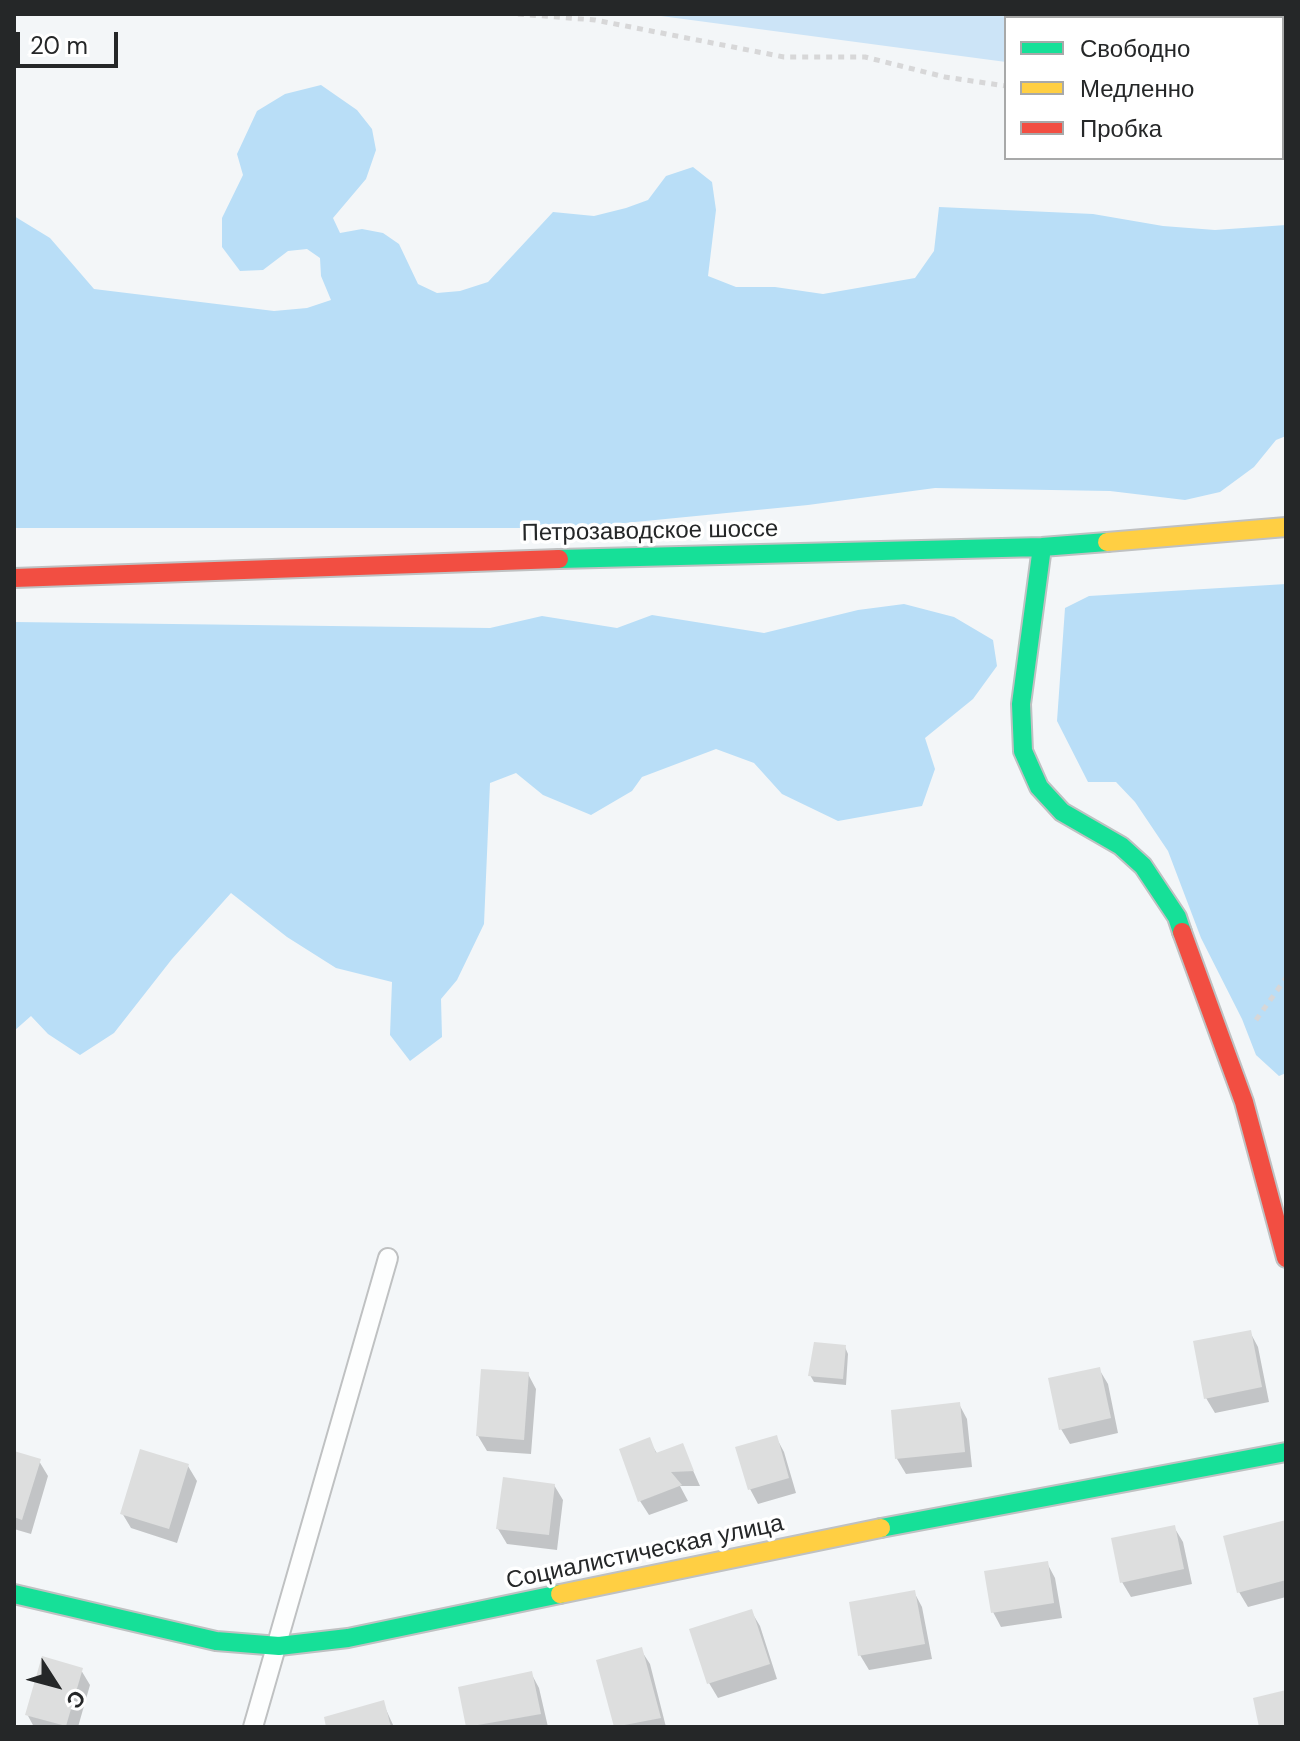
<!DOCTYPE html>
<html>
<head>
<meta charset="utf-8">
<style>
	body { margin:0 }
	#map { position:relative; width:1300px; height:1741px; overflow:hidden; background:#f3f6f8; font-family:"DM Sans",sans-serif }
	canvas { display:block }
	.frame { position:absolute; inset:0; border:16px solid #252728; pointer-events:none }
	.legend { position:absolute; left:1004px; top:16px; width:280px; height:144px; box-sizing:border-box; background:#fff; border:2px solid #a8a9a9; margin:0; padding:10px 14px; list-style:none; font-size:24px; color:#252728 }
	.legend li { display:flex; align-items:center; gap:16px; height:40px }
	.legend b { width:40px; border:2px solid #a8a9a9 }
	.north { position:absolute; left:16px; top:1645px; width:80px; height:80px; -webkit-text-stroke:6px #fff; paint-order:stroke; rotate:126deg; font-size:22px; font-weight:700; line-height:32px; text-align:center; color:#252728 }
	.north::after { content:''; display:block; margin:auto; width:28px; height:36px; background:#252728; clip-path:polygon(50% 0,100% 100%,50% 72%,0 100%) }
	.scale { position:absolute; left:16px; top:32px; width:102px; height:36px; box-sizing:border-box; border:4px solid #252728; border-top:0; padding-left:10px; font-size:24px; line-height:28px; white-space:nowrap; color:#252728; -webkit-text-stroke:6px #fff; paint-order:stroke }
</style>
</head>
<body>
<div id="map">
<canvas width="1300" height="1741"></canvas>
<div class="frame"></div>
<ul class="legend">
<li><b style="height:10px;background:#16e098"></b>Свободно</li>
<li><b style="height:10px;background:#ffcf43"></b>Медленно</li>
<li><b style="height:10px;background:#f24e42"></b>Пробка</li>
</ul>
<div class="north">С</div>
<div class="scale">20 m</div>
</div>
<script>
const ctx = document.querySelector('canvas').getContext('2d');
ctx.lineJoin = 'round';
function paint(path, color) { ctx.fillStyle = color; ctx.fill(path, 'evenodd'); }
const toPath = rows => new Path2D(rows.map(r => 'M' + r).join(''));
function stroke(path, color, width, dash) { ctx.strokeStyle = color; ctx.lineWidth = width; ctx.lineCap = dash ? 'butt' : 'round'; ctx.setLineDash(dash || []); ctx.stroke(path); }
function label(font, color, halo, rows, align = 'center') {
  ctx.font = font + ' "DM Sans",sans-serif'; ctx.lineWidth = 7; ctx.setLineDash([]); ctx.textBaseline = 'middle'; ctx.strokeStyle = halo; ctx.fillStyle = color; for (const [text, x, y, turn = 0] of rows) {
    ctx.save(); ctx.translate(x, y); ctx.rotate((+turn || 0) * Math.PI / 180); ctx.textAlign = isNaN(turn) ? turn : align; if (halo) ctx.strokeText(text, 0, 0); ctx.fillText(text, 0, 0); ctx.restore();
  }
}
const green = toPath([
	[321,85,357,110,372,129,376,150,366,179,333,218,340,233,362,229,383,233,399,244,418,284,437,293,460,291,488,282,553,212,594,216,626,208,648,200,666,176,693,167,712,182,716,210,708,276,736,287,775,287,823,294,915,278,934,251,939,207,1093,214,1163,226,1215,230,1286,225,1286,436,1276,440,1254,467,1220,492,1185,500,1110,491,935,488,808,505,574,528,14,528,14,216,50,238,94,289,274,311,307,308,331,300,321,276,320,258,307,249,288,251,263,270,240,271,222,247,222,218,243,175,237,154,257,111,285,94],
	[1286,584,1286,1073,1279,1076,1256,1055,1242,1019,1201,938,1168,851,1135,802,1116,782,1088,782,1057,721,1065,608,1089,596],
	[904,604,954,617,993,640,997,666,973,699,925,738,935,769,922,806,838,821,782,794,754,763,716,749,642,777,632,791,591,815,543,795,516,773,490,783,484,924,457,980,441,999,442,1037,410,1061,390,1035,392,982,336,968,287,937,231,893,172,959,114,1033,80,1055,48,1034,31,1016,14,1031,14,622,490,628,542,616,617,628,652,615,764,633,858,610]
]);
const water = toPath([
	[646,14,1286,14,1286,101,1282,100,1282,18,1006,18,1006,62]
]);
const shadow = toPath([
	[1250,1332,1258,1347,1269,1402,1215,1413,1206,1398],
	[845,1347,848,1354,846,1385,814,1382,810,1375],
	[1099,1369,1108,1384,1118,1433,1070,1444,1061,1429],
	[528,1374,536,1389,531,1454,487,1451,478,1436],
	[959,1404,967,1419,972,1467,906,1474,897,1459,893,1411],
	[776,1437,784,1452,796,1493,758,1504,750,1489],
	[649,1440,658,1455,682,1446,700,1486,680,1486,688,1501,649,1515,640,1501],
	[14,1453,39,1461,48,1476,31,1534,14,1529],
	[188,1466,197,1481,177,1543,131,1528,122,1513],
	[554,1485,563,1500,557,1550,507,1544,498,1529],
	[1286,1522,1286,1597,1248,1607,1239,1592],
	[1174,1527,1183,1542,1192,1584,1131,1597,1122,1582],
	[1047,1563,1055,1578,1062,1618,1001,1627,993,1612],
	[914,1592,922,1607,932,1659,869,1670,860,1655],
	[751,1611,760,1626,777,1679,718,1698,709,1683],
	[641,1650,650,1664,666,1727,616,1727,598,1661],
	[81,1670,90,1685,78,1727,34,1727,27,1714],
	[531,1673,539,1688,548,1727,468,1727,460,1688],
	[383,1703,394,1727,329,1727]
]);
const building = toPath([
	[1251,1330,1262,1387,1204,1399,1193,1341],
	[814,1342,846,1345,843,1379,808,1376],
	[1100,1367,1111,1418,1059,1430,1048,1378],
	[481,1369,529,1372,524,1440,476,1436],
	[960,1402,965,1452,895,1459,891,1410],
	[777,1435,789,1478,748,1490,735,1447],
	[650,1437,656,1453,683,1443,694,1471,671,1472,682,1485,638,1502,619,1449],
	[140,1449,189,1464,169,1529,120,1514],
	[14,1451,41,1459,22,1520,14,1517],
	[503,1477,555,1484,549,1535,496,1529],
	[1286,1520,1286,1580,1237,1593,1223,1536],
	[1175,1525,1184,1569,1120,1583,1111,1538],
	[1048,1561,1054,1603,991,1613,984,1571],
	[915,1590,925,1644,858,1656,849,1602],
	[752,1609,770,1664,707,1684,689,1629],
	[642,1647,661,1718,614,1727,596,1660],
	[42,1656,83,1668,66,1726,25,1715],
	[532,1671,541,1714,466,1727,458,1687],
	[1286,1690,1286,1727,1259,1727,1253,1698],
	[384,1700,391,1727,326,1727,324,1717]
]);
const path = toPath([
	[518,14,595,20,784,57,865,57,945,77,1006,86],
	[1282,118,1286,118],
	[1256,1020,1286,978]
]);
const lane = toPath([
	[253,1727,388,1258]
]);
const fast = toPath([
	[1042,547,1021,704,1023,751,1039,787,1062,812,1121,846,1143,866,1177,917,1182,932],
	[559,559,1042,547,1107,542],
	[881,1528,1286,1452],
	[14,1594,216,1641,279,1646,348,1638,560,1594]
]);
const slow = toPath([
	[1107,542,1286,527],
	[560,1594,881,1528]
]);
const jam = toPath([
	[14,578,559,559],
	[1182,932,1244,1102,1286,1258]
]);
const streetNames = [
	["Петрозаводское шоссе",650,532,-1],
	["Социалистическая улица",645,1553,-12]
];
paint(green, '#b9def7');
paint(water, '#cce4f7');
paint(shadow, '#0003');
paint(building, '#dddede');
stroke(lane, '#bfc1c2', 22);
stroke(fast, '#bfc1c2', 22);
stroke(slow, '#bfc1c2', 22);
stroke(jam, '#bfc1c2', 22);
stroke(path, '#d7d7d8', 5, [6, 6]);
stroke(lane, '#fdfefe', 18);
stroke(fast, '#16e098', 18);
stroke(slow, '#ffcf43', 18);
stroke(jam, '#f24e42', 18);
label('24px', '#252728', '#fff', streetNames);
</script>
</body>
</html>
